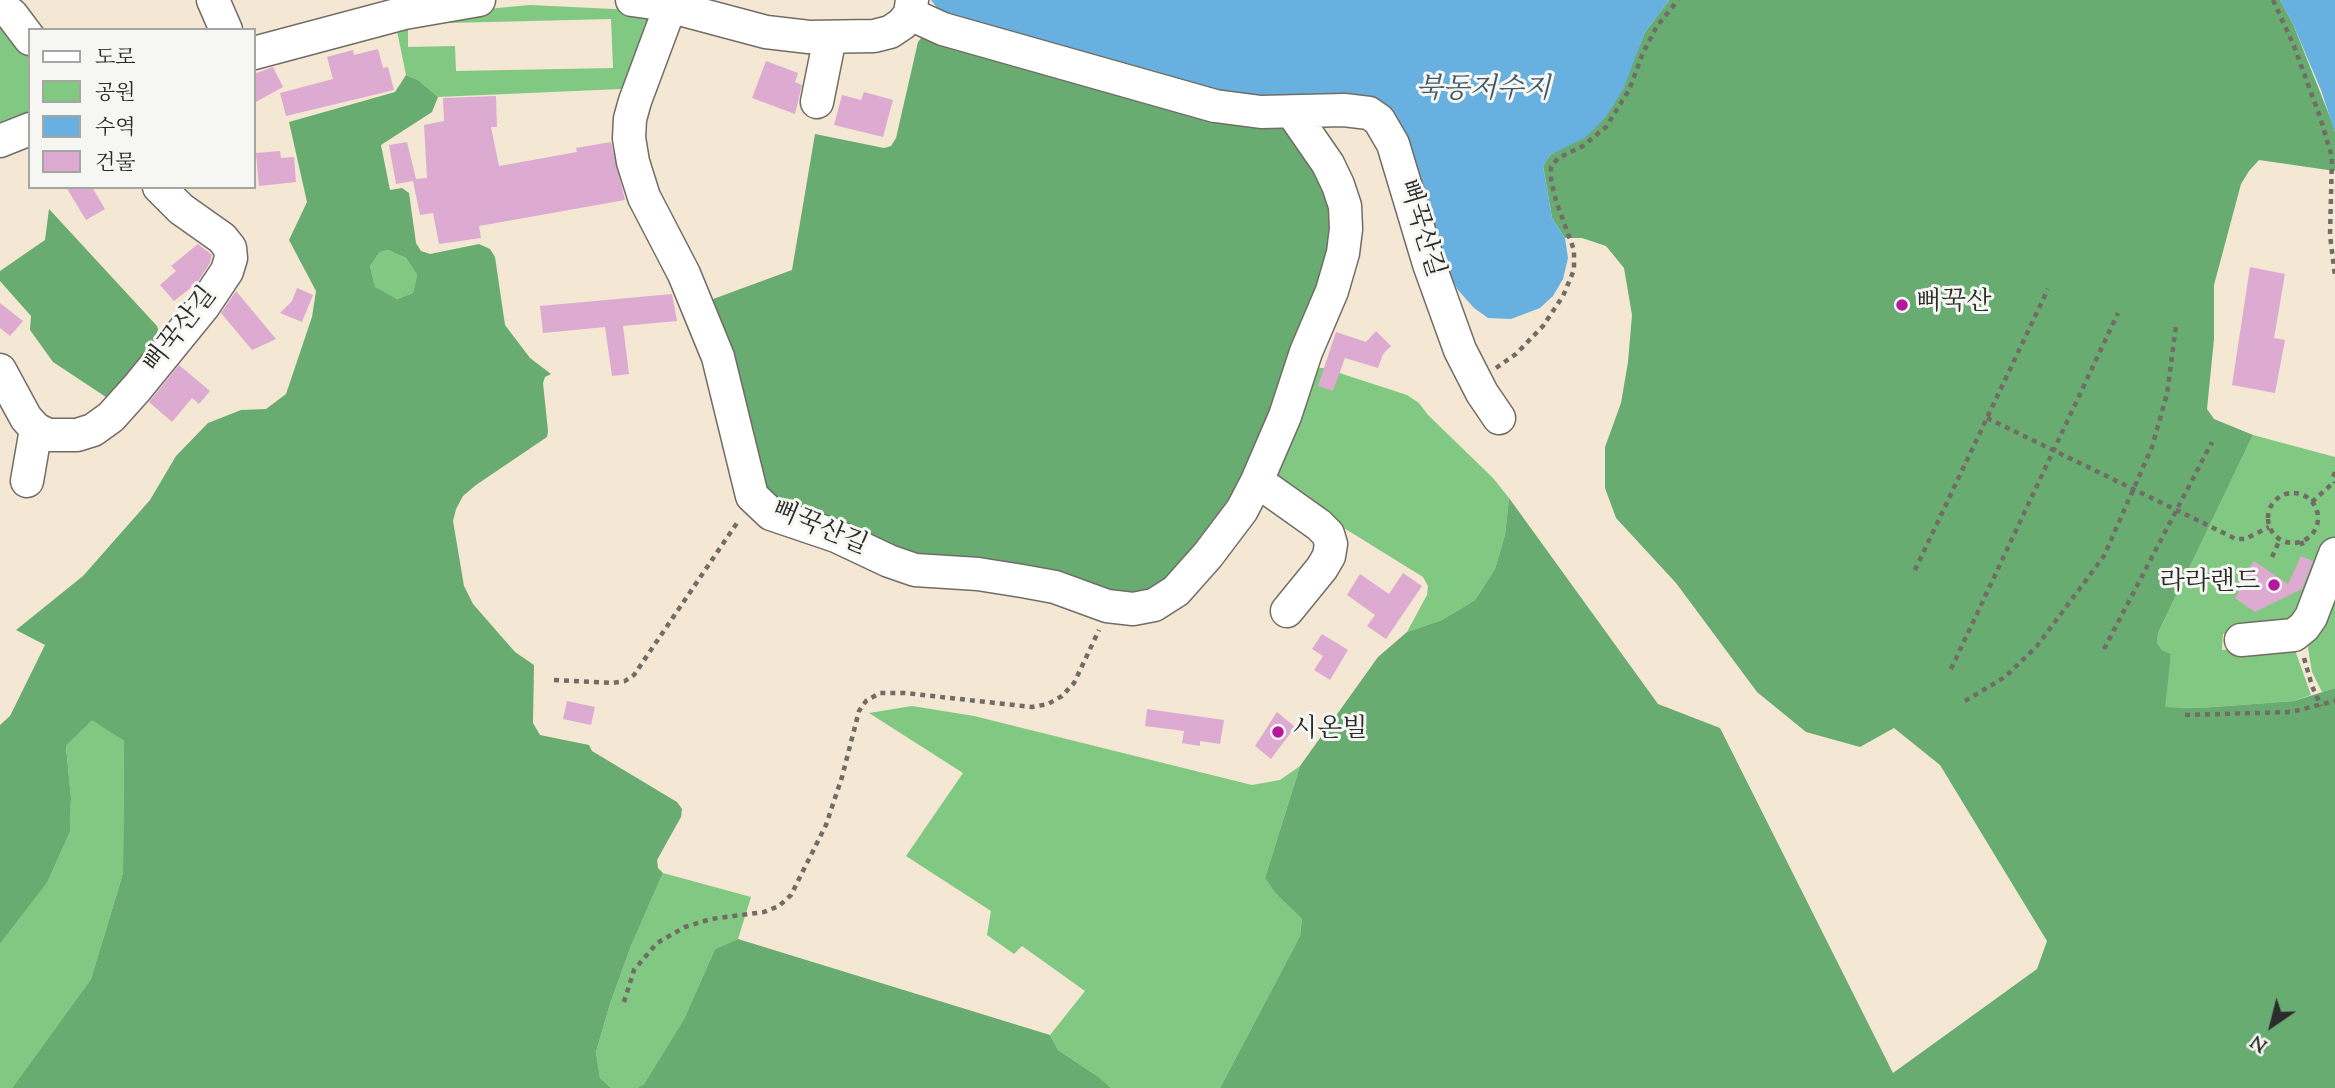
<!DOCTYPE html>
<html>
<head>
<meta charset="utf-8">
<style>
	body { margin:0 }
	#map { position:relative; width:2335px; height:1088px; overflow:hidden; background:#f4e7d3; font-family:"Sorts Mill Goudy","Noto Serif KR",serif }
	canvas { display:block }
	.legend { position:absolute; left:28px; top:28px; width:228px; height:161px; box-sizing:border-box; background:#f6f6f2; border:2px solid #a5a5a2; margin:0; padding:9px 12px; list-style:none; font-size:21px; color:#2b2b2b }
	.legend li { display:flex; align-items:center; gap:14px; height:35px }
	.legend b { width:35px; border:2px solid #a5a5a2 }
	.north { position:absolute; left:2237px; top:990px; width:70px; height:70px; -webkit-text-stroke:5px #f6f6f2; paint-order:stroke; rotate:215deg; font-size:19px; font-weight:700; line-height:28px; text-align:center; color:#2b2b2b }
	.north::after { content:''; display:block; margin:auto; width:24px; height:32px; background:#2b2b2b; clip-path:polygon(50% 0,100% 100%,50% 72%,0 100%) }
</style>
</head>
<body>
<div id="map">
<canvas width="2335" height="1088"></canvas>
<ul class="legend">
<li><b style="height:9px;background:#fff"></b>도로</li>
<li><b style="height:19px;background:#81c883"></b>공원</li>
<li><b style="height:19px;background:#67b0df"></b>수역</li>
<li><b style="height:19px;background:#ddabd1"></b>건물</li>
</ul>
<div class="north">N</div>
</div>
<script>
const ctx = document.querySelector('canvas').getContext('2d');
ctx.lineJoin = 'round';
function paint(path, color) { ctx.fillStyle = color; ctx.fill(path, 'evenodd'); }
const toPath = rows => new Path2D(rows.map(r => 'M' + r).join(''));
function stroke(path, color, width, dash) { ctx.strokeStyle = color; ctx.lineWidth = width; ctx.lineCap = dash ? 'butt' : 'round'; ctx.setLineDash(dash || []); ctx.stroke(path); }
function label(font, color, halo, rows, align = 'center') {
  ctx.font = font + ' "Sorts Mill Goudy","Noto Serif KR",serif'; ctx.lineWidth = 6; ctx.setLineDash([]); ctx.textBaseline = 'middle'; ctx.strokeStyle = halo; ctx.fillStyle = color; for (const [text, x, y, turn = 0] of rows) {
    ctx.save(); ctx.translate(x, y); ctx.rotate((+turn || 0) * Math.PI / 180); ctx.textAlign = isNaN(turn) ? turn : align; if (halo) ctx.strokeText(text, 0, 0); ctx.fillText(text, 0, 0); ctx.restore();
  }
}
const green = toPath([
	[530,5,634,10,644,15,649,23,630,84,620,89,438,97,418,80,406,75,396,26,465,11],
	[611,19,613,68,456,71,455,46,408,47,408,24],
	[0,14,4,16,30,56,30,112,0,125],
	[388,250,406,258,417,275,413,293,397,299,375,288,370,266,380,252],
	[1315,368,1324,368,1407,395,1419,403,1428,415,1493,478,1509,498,1505,535,1495,569,1475,600,1442,620,1407,632,1427,595,1428,586,1423,577,1281,489,1274,482],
	[2253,435,2335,457,2335,538,2307,608,2282,630,2223,634,2222,650,2286,645,2295,650,2311,695,2294,701,2200,708,2164,707,2171,654,2162,650,2157,643,2158,633],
	[2335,569,2335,688,2322,692,2312,672,2308,648,2311,631],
	[912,706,974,716,1252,785,1280,780,1300,766,1265,878,1275,893,1302,919,1300,936,1220,1088,1111,1088,1100,1078,1058,1050,1050,1035,1085,991,1022,946,1014,954,987,935,991,911,906,856,963,773,869,713],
	[92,719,124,741,123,873,91,979,12,1088,0,1088,0,944,47,883,70,832,71,798,66,746],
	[663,873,751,897,738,939,715,949,684,1019,644,1084,637,1088,611,1088,600,1078,596,1052,610,1004,631,946]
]);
const forest = toPath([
	[1669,0,2280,0,2293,24,2332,122,2335,132,2335,171,2259,160,2249,171,2241,184,2214,285,2214,339,2207,409,2214,419,2253,435,2158,633,2157,643,2162,650,2171,654,2165,707,2200,708,2294,701,2335,688,2335,1088,1220,1088,1300,936,1302,919,1275,893,1265,878,1300,766,1378,657,1407,632,1442,620,1475,600,1495,569,1505,535,1509,498,1658,704,1720,728,1893,1073,2037,969,2047,941,1940,765,1894,728,1860,747,1806,732,1757,692,1676,583,1616,518,1605,488,1605,447,1621,403,1628,362,1632,315,1624,268,1606,246,1582,238,1565,238,1552,218,1543,166,1550,155,1564,147,1634,59,1645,32],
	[922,37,1277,125,1299,137,1310,151,1337,232,1243,487,1171,581,1132,598,923,564,762,498,705,302,792,270,815,134,884,148,891,146,896,138,918,42],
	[406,75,418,80,438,97,432,112,381,145,390,190,402,188,409,193,416,243,421,251,430,254,479,244,490,249,495,257,505,325,530,358,551,374,545,377,543,383,548,431,547,437,476,485,463,496,456,509,453,521,464,586,473,604,515,652,534,665,533,723,540,735,589,745,592,751,677,802,682,809,681,817,657,860,658,868,663,873,631,946,610,1004,596,1052,600,1078,611,1088,12,1088,91,979,123,873,124,741,92,720,66,746,71,798,70,832,47,883,0,944,0,725,10,716,45,645,16,630,83,576,150,500,176,456,208,423,241,410,266,409,286,394,312,317,316,291,289,240,307,202,289,122,395,92],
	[388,250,406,258,417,275,413,293,397,299,375,287,370,266,380,252],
	[49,209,157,326,161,338,112,401,53,362,30,330,31,316,0,281,0,271,45,240],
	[738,939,1050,1035,1058,1050,1100,1078,1111,1088,637,1088,644,1084,684,1019,715,949]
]);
const water = toPath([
	[931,0,1669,0,1645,32,1623,90,1605,118,1586,137,1550,155,1543,166,1552,218,1565,238,1568,258,1563,279,1553,296,1540,308,1511,319,1488,318,1474,308,1458,290,1444,266,1392,115,1384,103,1373,98,1346,97,1236,103,945,18],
	[2280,0,2335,0,2335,132,2321,90,2293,24]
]);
const building = toPath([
	[378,49,383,68,388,67,394,90,286,116,280,93,333,79,327,57,353,50,354,55],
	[766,61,798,73,795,82,802,85,795,114,752,98],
	[273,67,283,87,254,103,254,74],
	[864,92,893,100,883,137,834,125,842,95,861,100],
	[496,96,497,127,491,127,499,166,577,152,576,148,611,142,625,200,479,226,481,238,439,244,433,213,420,215,413,181,396,184,389,145,407,142,416,179,427,178,424,125,444,121,443,98],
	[280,151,281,158,294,157,296,182,259,186,256,153],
	[66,187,92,187,105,209,86,220],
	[198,244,212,255,210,263,197,283,174,301,160,285,176,271,171,266],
	[2250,267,2285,274,2274,338,2285,340,2275,393,2232,385],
	[297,288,313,295,302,322,280,313,292,301],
	[236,291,276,339,252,350,221,313],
	[672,294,677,321,623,326,629,374,612,376,605,327,543,333,540,306],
	[0,303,23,321,10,336,0,328],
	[1376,331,1391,346,1383,354,1378,368,1345,358,1333,391,1318,386,1336,332,1366,342],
	[179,365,210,391,199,404,192,398,172,422,149,402],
	[2301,556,2313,561,2302,589,2255,612,2235,598,2242,587,2238,584,2254,561,2288,584],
	[1403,573,1422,586,1386,639,1367,626,1375,615,1347,595,1360,574,1389,594],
	[1322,634,1348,650,1330,680,1314,670,1323,656,1312,649],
	[567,701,595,707,591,725,563,719],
	[1147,709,1224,720,1220,744,1200,741,1200,746,1182,743,1184,731,1145,726],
	[1277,712,1295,727,1271,759,1255,746]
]);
const path = toPath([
	[2273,0,2294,46,2320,117,2332,157,2330,235,2335,276],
	[1496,368,1516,354,1543,326,1563,296,1574,270,1574,250,1556,201,1551,180,1551,167,1558,158,1583,146,1606,127,1629,90,1643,53,1657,26,1678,0],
	[1987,418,2236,539,2245,539,2269,527],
	[2335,472,2333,477,2335,483],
	'2268 518a25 25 0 1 1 50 0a25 25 0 1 1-50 0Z',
	[2312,502,2334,482],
	[2301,541,2304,549],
	[2272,557,2280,539],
	[1915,570,2048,289],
	[2104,649,2212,442],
	[2304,658,2312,686,2321,706],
	[1951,669,2118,313],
	[554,680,612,683,625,681,634,675,739,520],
	[1965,701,2005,677,2037,646,2104,556,2152,447,2167,394,2176,326],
	[2185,715,2291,712,2335,701],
	[624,1002,634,970,657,943,685,927,711,919,764,912,779,906,791,895,826,825,842,777,859,711,866,701,880,693,905,693,1032,707,1048,704,1062,696,1074,683,1099,630]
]);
const minor = toPath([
	[213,0,226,30],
	[632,0,661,4,766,32,809,37,874,36,890,32,902,24,910,14,912,0],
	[0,6,12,15,30,39],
	[670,7,635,101,630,119,629,138,633,162,644,197,684,274,718,357,752,496,771,514,836,536,889,561,915,570,978,574,1022,581,1055,587,1107,606,1133,609,1154,605,1176,591,1208,555,1242,510,1257,481,1285,416,1306,352,1332,291,1343,253,1346,229,1345,206,1338,185,1328,164,1292,112],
	[910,14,943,29,1215,106,1261,112,1344,110,1369,113,1379,120,1393,144,1429,264,1460,350,1482,393,1499,418],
	[254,53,404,13,479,0],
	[817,102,830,37],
	[0,141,30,129],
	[0,370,26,418,36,429,48,435,77,435,93,430,111,417,137,388,203,307,227,271,231,258,230,248,222,238,181,209,159,187],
	[27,481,36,429],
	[1257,481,1319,525,1328,534,1331,544,1329,556,1322,568,1287,611],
	[2241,640,2294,635,2304,627,2311,617,2335,554]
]);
const markers = [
	[1902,305,7,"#b5179e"],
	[2274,585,7,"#b5179e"],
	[1278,732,7,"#b5179e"]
];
const streetNames = [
	["뻐꾹산길",1419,229,73],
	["뻐꾹산길",182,331,-52],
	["뻐꾹산길",819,530,23]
];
const poiNames = [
	["뻐꾹산",1916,305],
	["라라랜드",2260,585,"right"],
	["시온빌",1292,732]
];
const waterNames = [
	["북동저수지",1483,92]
];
paint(green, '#81c883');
paint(forest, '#68ac71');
paint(water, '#67b0df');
paint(building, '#ddabd1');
stroke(minor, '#716d66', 35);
stroke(path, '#716d66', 4.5, [5, 5]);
stroke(minor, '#fff', 32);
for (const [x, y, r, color] of markers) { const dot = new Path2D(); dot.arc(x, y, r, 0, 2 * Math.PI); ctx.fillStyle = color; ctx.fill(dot); stroke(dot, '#f6f6f2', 2.5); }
label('26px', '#2b2b2b', '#f6f6f2', streetNames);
label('26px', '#2b2b2b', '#f6f6f2', poiNames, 'left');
label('italic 28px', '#405a6a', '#f6f6f2', waterNames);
</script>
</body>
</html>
